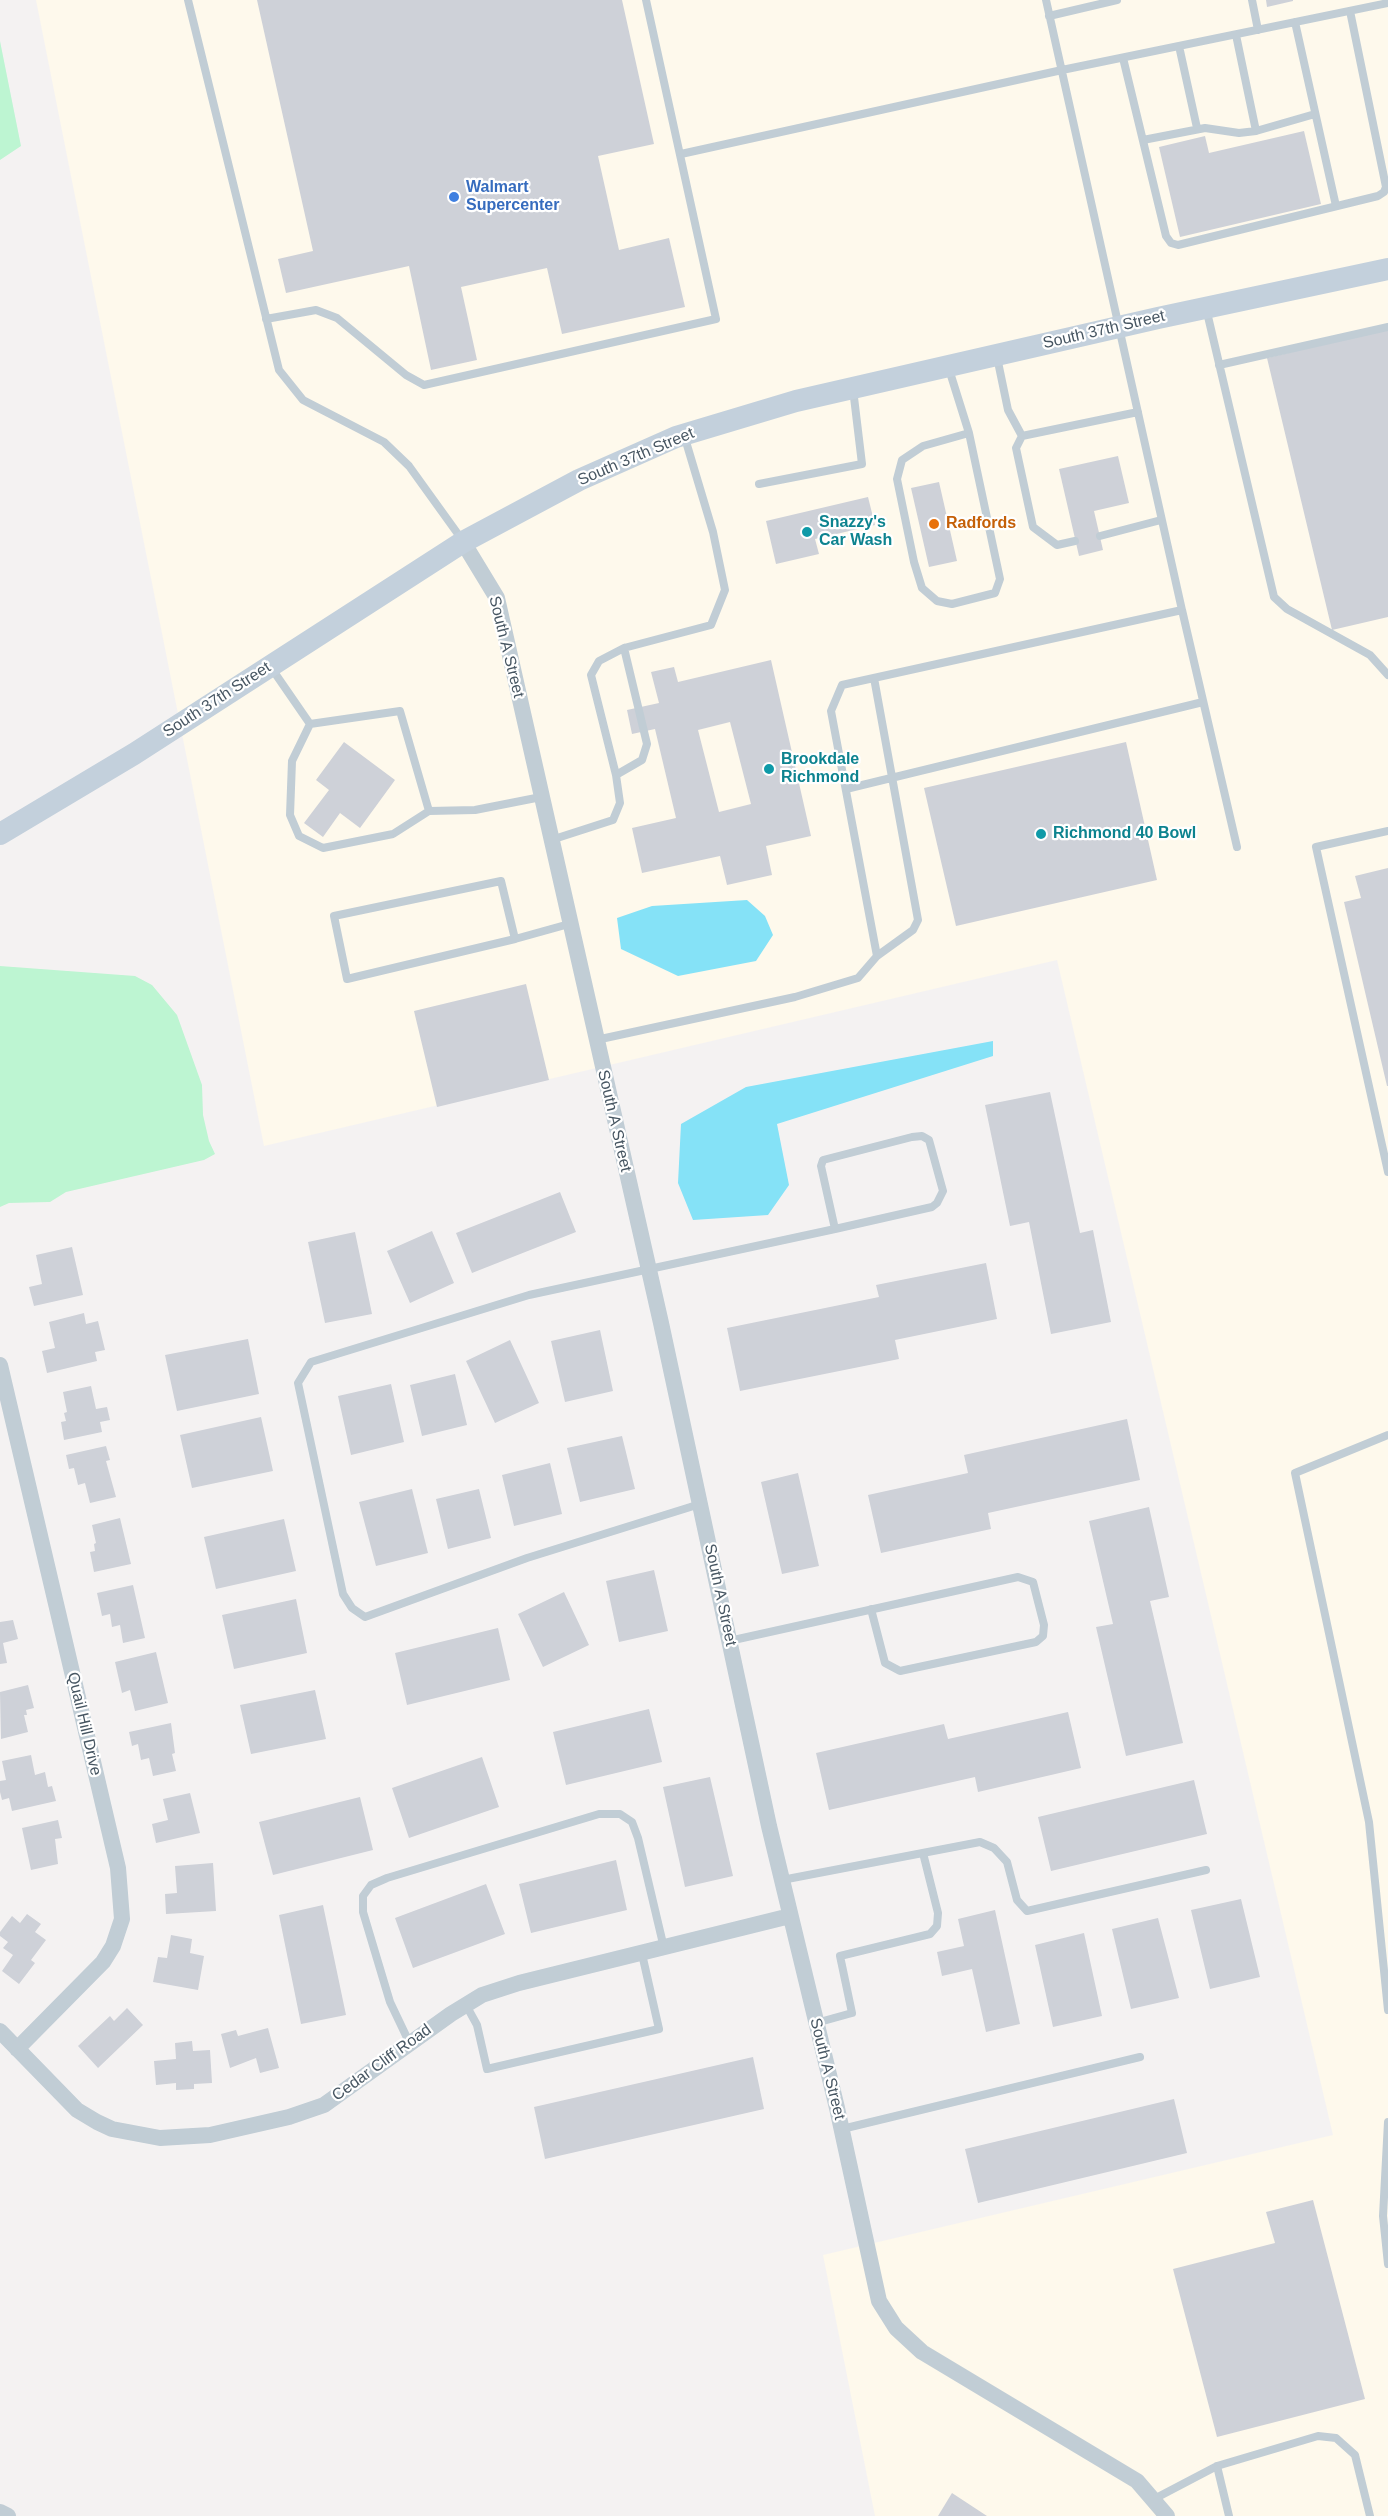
<!DOCTYPE html>
<html>
<head>
<meta charset="utf-8">
<style>
	body { margin:0 }
	canvas { display:block; background:#f4f2f2 }
</style>
</head>
<body>
<canvas width="1388" height="2516"></canvas>
<script>
const ctx = document.querySelector('canvas').getContext('2d');
ctx.lineJoin = 'round';
function paint(path, color) { ctx.fillStyle = color; ctx.fill(path, 'evenodd'); }
const toPath = rows => new Path2D(rows.map(r => 'M' + r).join(''));
function stroke(path, color, width, dash) { ctx.strokeStyle = color; ctx.lineWidth = width; ctx.lineCap = dash ? 'butt' : 'round'; ctx.setLineDash(dash || []); ctx.stroke(path); }
function label(font, color, halo, rows, align = 'center') {
  ctx.font = font + ' Arial,sans-serif'; ctx.lineWidth = 4.5; ctx.setLineDash([]); ctx.textBaseline = 'middle'; ctx.strokeStyle = halo; ctx.fillStyle = color; for (const [text, x, y, turn = 0] of rows) {
    ctx.save(); ctx.translate(x, y); ctx.rotate((+turn || 0) * Math.PI / 180); ctx.textAlign = isNaN(turn) ? turn : align; if (halo) ctx.strokeText(text, 0, 0); ctx.fillText(text, 0, 0); ctx.restore();
  }
}
const commercial = toPath([
	[36,0,1388,0,1388,2516,875,2516,823,2255,1333,2135,1057,960,264,1146]
]);
const green = toPath([
	[0,41,21,146,0,160],
	[0,966,135,976,152,985,177,1015,202,1085,203,1115,209,1141,215,1154,204,1160,66,1192,50,1202,9,1203,0,1207]
]);
const water = toPath([
	[747,900,765,916,773,935,756,961,678,976,621,949,617,918,652,906],
	[993,1041,993,1056,777,1124,789,1185,768,1215,693,1220,678,1183,681,1124,746,1087]
]);
const building = toPath([
	[257,0,622,0,654,144,598,156,619,250,669,238,685,307,562,334,547,268,461,287,477,360,431,370,409,266,286,293,278,259,313,251],
	[1266,0,1293,0,1293,1,1267,7],
	[1304,131,1321,204,1180,237,1159,147,1205,136,1209,153],
	[1388,329,1388,617,1332,630,1267,358],
	[1118,456,1129,503,1094,511,1103,550,1079,556,1059,469],
	[939,482,957,561,929,567,911,488],
	[868,497,875,525,815,539,819,554,776,564,766,521],
	[771,660,811,836,766,846,772,875,727,885,720,856,642,873,632,828,676,818,655,729,632,734,627,710,659,703,651,672,674,667,678,682],
	[730,722,751,804,719,812,698,730],
	[344,742,395,780,360,828,340,813,323,837,304,823,329,790,316,780],
	[1126,742,1157,880,956,926,924,788],
	[1388,868,1388,1086,1387,1086,1344,902,1361,898,1355,876],
	[526,984,549,1080,437,1107,414,1011],
	[1050,1092,1080,1233,1093,1230,1111,1322,1051,1334,1029,1222,1010,1226,985,1105],
	[560,1192,576,1232,472,1273,456,1233],
	[432,1231,454,1283,410,1303,387,1251],
	[355,1232,372,1314,325,1323,308,1242],
	[72,1247,83,1295,34,1306,29,1287,42,1284,36,1255],
	[986,1263,997,1319,895,1340,899,1359,740,1391,727,1328,879,1297,876,1285],
	[84,1313,86,1324,98,1321,105,1350,95,1352,97,1361,47,1373,42,1351,55,1348,49,1322],
	[600,1330,613,1391,565,1402,551,1341],
	[248,1339,259,1394,177,1411,165,1355],
	[510,1340,539,1403,495,1423,466,1361],
	[455,1374,467,1425,422,1436,410,1385],
	[391,1384,404,1442,351,1455,338,1396],
	[91,1386,96,1409,107,1407,110,1420,100,1422,102,1432,64,1440,61,1422,66,1421,64,1413,67,1412,63,1392],
	[261,1417,273,1471,192,1488,180,1435],
	[1127,1419,1140,1480,988,1513,991,1529,881,1553,868,1495,968,1473,964,1455],
	[622,1436,635,1489,580,1502,567,1448],
	[106,1446,110,1460,106,1461,116,1497,90,1503,85,1483,78,1485,74,1468,69,1469,66,1455],
	[550,1463,562,1514,514,1526,502,1475],
	[798,1473,819,1566,782,1574,761,1482],
	[412,1489,428,1553,376,1566,359,1502],
	[479,1489,491,1538,448,1549,436,1499],
	[1149,1507,1169,1597,1150,1601,1183,1743,1126,1756,1096,1627,1113,1624,1089,1521],
	[120,1518,131,1564,94,1572,90,1552,95,1551,94,1544,96,1543,92,1525],
	[284,1519,296,1571,216,1589,204,1537],
	[654,1570,668,1631,619,1642,606,1581],
	[133,1585,145,1638,123,1643,120,1625,112,1627,110,1614,102,1616,97,1593],
	[564,1592,589,1645,543,1667,518,1614],
	[296,1599,307,1653,234,1669,222,1615],
	[13,1620,18,1639,3,1643,7,1663,0,1664,0,1622],
	[498,1628,510,1680,407,1705,395,1653],
	[156,1652,168,1703,135,1711,130,1690,122,1693,115,1662],
	[28,1685,34,1708,26,1710,27,1715,24,1715,28,1732,1,1739,0,1692],
	[315,1690,326,1739,251,1754,240,1705],
	[649,1709,662,1762,566,1785,553,1732],
	[1068,1712,1081,1768,978,1792,975,1777,829,1810,816,1753,944,1724,948,1739],
	[171,1723,175,1753,172,1754,176,1771,153,1776,149,1758,141,1760,138,1744,132,1746,129,1732],
	[31,1755,35,1775,45,1772,48,1787,52,1786,56,1801,12,1811,9,1798,2,1800,0,1792,0,1781,6,1780,2,1761],
	[482,1757,499,1807,409,1838,392,1788],
	[710,1777,733,1876,685,1887,663,1787],
	[1194,1780,1207,1834,1051,1871,1038,1817],
	[190,1793,200,1833,156,1843,152,1824,168,1820,163,1799],
	[360,1797,373,1850,273,1875,259,1822],
	[58,1820,62,1838,55,1839,58,1864,31,1870,22,1828],
	[616,1860,627,1910,531,1933,519,1884],
	[213,1863,216,1911,166,1914,165,1894,177,1893,175,1866],
	[486,1884,505,1934,413,1968,395,1918],
	[1241,1899,1260,1977,1210,1989,1191,1910],
	[323,1905,346,2015,301,2024,279,1915],
	[995,1910,1020,2024,986,2032,972,1969,942,1976,937,1952,964,1946,958,1919],
	[27,1914,41,1924,35,1932,46,1940,31,1960,35,1963,19,1984,2,1971,13,1955,3,1948,8,1942,0,1936,0,1932,12,1916,20,1923],
	[1158,1918,1179,1998,1131,2009,1112,1929],
	[1084,1933,1102,2016,1053,2027,1035,1945],
	[171,1935,192,1939,190,1953,204,1956,198,1990,153,1982,158,1957,167,1958],
	[127,2008,143,2025,98,2068,78,2046,110,2016,114,2021],
	[268,2028,279,2068,260,2073,256,2058,230,2068,221,2034,236,2030,238,2036],
	[192,2041,193,2051,210,2050,212,2083,194,2084,194,2089,176,2090,176,2083,156,2085,154,2061,176,2059,175,2043],
	[753,2057,764,2109,545,2159,534,2107],
	[1174,2099,1187,2153,978,2203,965,2149],
	[1313,2200,1365,2399,1217,2437,1173,2269,1275,2243,1266,2212],
	[952,2493,987,2516,938,2516]
]);
const lane = toPath([
	[188,0,279,370,303,400,384,442,409,466,463,541],
	[1252,0,1258,30],
	[1049,16,1117,0],
	[1295,22,1336,206],
	[1236,35,1256,131],
	[1179,46,1197,128],
	[1123,58,1166,236,1171,243,1178,245,1378,196,1384,192,1386,187,1350,11],
	[1143,140,1205,128,1239,133,1256,131,1315,114],
	[681,154,1062,70,1388,3],
	[1206,308,1274,597,1287,609,1370,655,1388,675],
	[266,319,316,310,337,318,406,375,424,385,716,319,646,0],
	[997,357,1008,410,1022,436],
	[1219,365,1388,327],
	[948,366,969,433,1000,579,995,593,952,604,937,601,922,588,914,562,897,479,902,460,923,446,969,433],
	[1022,436,1016,448,1033,527,1057,545,1075,541],
	[1022,436,1138,412],
	[759,484,862,464,853,389],
	[1100,536,1161,520],
	[1182,610,1237,847],
	[270,666,310,724,400,711,429,811,475,810,541,797],
	[874,678,918,920,913,930,877,956],
	[310,724,292,761,290,815,299,836,323,848,393,834,429,811],
	[616,775,591,675,599,661,624,648],
	[846,789,1203,702],
	[1388,831,1316,847,1388,1172],
	[551,840,613,820,620,803,616,775,642,760,647,744,624,648,711,625,725,590,713,532,684,435],
	[515,939,501,881,334,916,347,979,515,939,569,924],
	[596,1040,795,997,858,978,877,956,831,711,842,685,1182,610,1046,0],
	[1388,1435,1295,1473,1369,1822,1388,2010],
	[700,1504,527,1558,365,1617,352,1608,343,1594,298,1383,311,1362,529,1295,835,1229,932,1207,937,1203,943,1191,929,1140,922,1136,912,1137,823,1160,821,1166,835,1229],
	[729,1641,1018,1577,1033,1582,1044,1625,1043,1636,1036,1642,900,1671,885,1663,871,1609],
	[782,1880,980,1842,994,1848,1007,1862,1017,1900,1027,1911,1206,1870],
	[466,2005,477,2025,487,2069,659,2029,642,1954],
	[816,2023,852,2013,840,1956,930,1934,937,1926,938,1913,923,1853],
	[410,2044,390,2002,363,1912,363,1896,371,1885,387,1878,599,1814,620,1814,632,1822,638,1838,664,1948],
	[1388,2122,1383,2216,1388,2264],
	[842,2129,1140,2057],
	[1217,2466,1229,2516],
	[1154,2499,1217,2466,1318,2436,1336,2438,1355,2455,1370,2516]
]);
const street = toPath([
	[463,542,497,598,661,1323,769,1826,837,2108,879,2301,896,2328,922,2352,1137,2481,1167,2516],
	[0,1365,118,1868,122,1919,113,1946,103,1962,17,2049],
	[0,2031,77,2110,97,2122,112,2129,160,2138,210,2135,289,2117,324,2105,451,2014,482,1995,519,1983,790,1916],
	[0,2512,8,2516]
]);
const secondary = toPath([
	[0,834,134,754,463,542,579,480,676,437,796,401,1158,318,1388,269]
]);
const markers = [
	[454,197,6,"#3f7fe0"],
	[934,524,6,"#e8710a"],
	[807,532,6,"#0f9aa8"],
	[769,769,6,"#0f9aa8"],
	[1041,834,6,"#0f9aa8"]
];
const shopNames = [
	["Walmart",466,188],
	["Supercenter",466,206]
];
const streetNames = [
	["South 37th Street",1104,330,-13],
	["South 37th Street",636,457,-23],
	["South A Street",506,647,76],
	["South 37th Street",217,700,-33],
	["South A Street",614,1121,77],
	["South A Street",720,1595,78],
	["Quail Hill Drive",84,1724,77],
	["Cedar Cliff Road",382,2063,-36],
	["South A Street",827,2069,76]
];
const cultureNames = [
	["Snazzy's",819,523],
	["Car Wash",819,541],
	["Brookdale",781,760],
	["Richmond",781,778],
	["Richmond 40 Bowl",1053,834]
];
const foodNames = [
	["Radfords",946,524]
];
paint(commercial, '#fef9ec');
paint(green, '#bdf5d2');
paint(water, '#85e2f7');
paint(building, '#ced1d8');
stroke(lane, '#c1cdd5', 8);
stroke(street, '#c1cdd5', 16);
stroke(secondary, '#c3d0dc', 22);
for (const [x, y, r, color] of markers) { const dot = new Path2D(); dot.arc(x, y, r, 0, 2 * Math.PI); ctx.fillStyle = color; ctx.fill(dot); stroke(dot, '#fff', 2); }
label('bold 16px', '#366cbe', '#fff', shopNames, 'left');
label('16px', '#475662', '#fff', streetNames);
label('bold 16px', '#0d838f', '#fff', cultureNames, 'left');
label('bold 16px', '#c56008', '#fff', foodNames, 'left');
</script>
</body>
</html>
